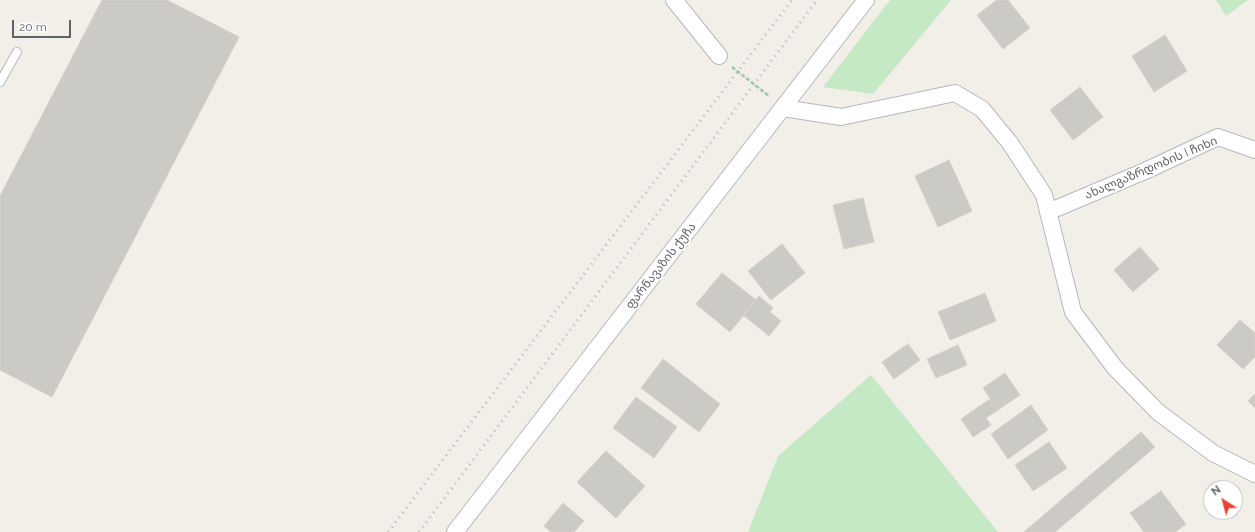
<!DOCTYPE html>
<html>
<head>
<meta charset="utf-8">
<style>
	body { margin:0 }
	#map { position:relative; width:1255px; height:532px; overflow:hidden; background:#f1efe8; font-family:Raleway,sans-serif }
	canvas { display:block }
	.north { position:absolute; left:1203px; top:480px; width:40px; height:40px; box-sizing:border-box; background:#fff; border:1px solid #bfc1c3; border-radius:50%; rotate:324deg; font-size:11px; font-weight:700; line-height:16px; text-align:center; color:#5f6368 }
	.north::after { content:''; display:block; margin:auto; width:14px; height:18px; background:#ea4335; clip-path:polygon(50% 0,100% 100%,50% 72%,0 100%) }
	.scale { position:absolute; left:12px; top:20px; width:59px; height:18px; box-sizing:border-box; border:2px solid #5f6368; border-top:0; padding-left:5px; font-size:12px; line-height:14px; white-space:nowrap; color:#5f6368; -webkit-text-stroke:3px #fff; paint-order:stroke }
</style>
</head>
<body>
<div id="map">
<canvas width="1255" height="532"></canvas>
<div class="north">N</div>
<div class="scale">20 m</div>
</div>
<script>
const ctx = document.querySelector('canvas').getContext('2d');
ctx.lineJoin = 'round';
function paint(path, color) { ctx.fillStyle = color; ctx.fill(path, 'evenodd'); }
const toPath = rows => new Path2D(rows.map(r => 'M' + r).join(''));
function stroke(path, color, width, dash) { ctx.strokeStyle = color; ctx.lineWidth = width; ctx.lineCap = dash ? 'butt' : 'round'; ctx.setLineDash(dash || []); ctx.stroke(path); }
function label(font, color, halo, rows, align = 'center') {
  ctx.font = font + ' Raleway,"Noto Sans Georgian",sans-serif'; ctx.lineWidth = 4; ctx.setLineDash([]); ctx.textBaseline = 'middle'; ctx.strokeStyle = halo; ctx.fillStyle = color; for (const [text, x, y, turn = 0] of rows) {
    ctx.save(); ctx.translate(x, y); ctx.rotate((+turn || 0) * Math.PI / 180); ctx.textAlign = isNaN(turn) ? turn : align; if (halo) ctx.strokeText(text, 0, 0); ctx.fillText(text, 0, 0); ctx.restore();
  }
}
const green = toPath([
	[890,0,951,0,873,94,823,87],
	[1216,0,1248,0,1226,16],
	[871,375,998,532,748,532,778,456]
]);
const building = toPath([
	[102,0,167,0,239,37,52,397,0,370,0,196,102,0],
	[997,0,1008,0,1030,28,1003,49,977,15,997,0],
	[1165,35,1187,71,1154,92,1132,56,1165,35],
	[1080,87,1103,117,1073,140,1050,110,1080,87],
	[949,160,972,211,938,227,915,176,949,160],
	[863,198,874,242,844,249,833,205,863,198],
	[782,244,805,273,771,300,748,271,782,244],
	[1140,247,1159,269,1133,292,1114,270,1140,247],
	[722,273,756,300,730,332,696,304,722,273],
	[985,293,996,321,950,340,938,312,985,293],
	[759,296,773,308,770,312,781,321,769,336,743,315,759,296],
	[1240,320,1255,333,1255,357,1243,369,1217,345,1240,320],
	[908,344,920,360,894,379,882,362,908,344],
	[958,345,967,365,936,378,927,359,958,345],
	[663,359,720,404,699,432,641,388,663,359],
	[1005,373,1020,395,998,410,983,388,1005,373],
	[1255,394,1255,408,1248,401,1255,394],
	[636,397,677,427,654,458,613,428,636,397],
	[990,399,998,410,986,418,991,425,973,437,961,419,990,399],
	[1031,405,1048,430,1008,459,991,434,1031,405],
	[1141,432,1155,447,1088,504,1075,488,1141,432],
	[1049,442,1067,468,1033,491,1015,465,1049,442],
	[606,451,645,486,616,518,577,482,606,451],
	[1075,488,1088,504,1055,532,1024,532,1075,488],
	[1161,491,1186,524,1175,532,1144,532,1130,513,1161,491],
	[563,503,584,521,574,532,551,532,544,526,563,503]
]);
const path = toPath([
	[732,67,769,96]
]);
const service = toPath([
	[0,82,17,52]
]);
const minor = toPath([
	[674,0,719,56],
	[783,108,841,117,955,93,982,109,1010,143,1044,195,1073,312,1115,368,1158,412,1213,453,1255,474],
	[1048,212,1145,171,1218,137,1255,150],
	[455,532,866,0]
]);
const rail = toPath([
	[388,532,792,0],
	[419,532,817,0]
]);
const streetNames = [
	["ახალგაზრდობის I ჩიხი",1151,168,-23],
	["ფარნავაზის ქუჩა",661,266,-52]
];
paint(green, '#c5e8c5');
paint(building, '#cccac5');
stroke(building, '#d6d1c6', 1);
stroke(service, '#b5b8bc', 10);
stroke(minor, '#b5b8bc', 18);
stroke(path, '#9cc7a9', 2.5, [4, 2]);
stroke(service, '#fff', 8);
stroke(minor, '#fff', 16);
stroke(rail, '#b6b7b8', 3, [1, 5]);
label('12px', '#5f6368', '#fff', streetNames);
</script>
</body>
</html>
